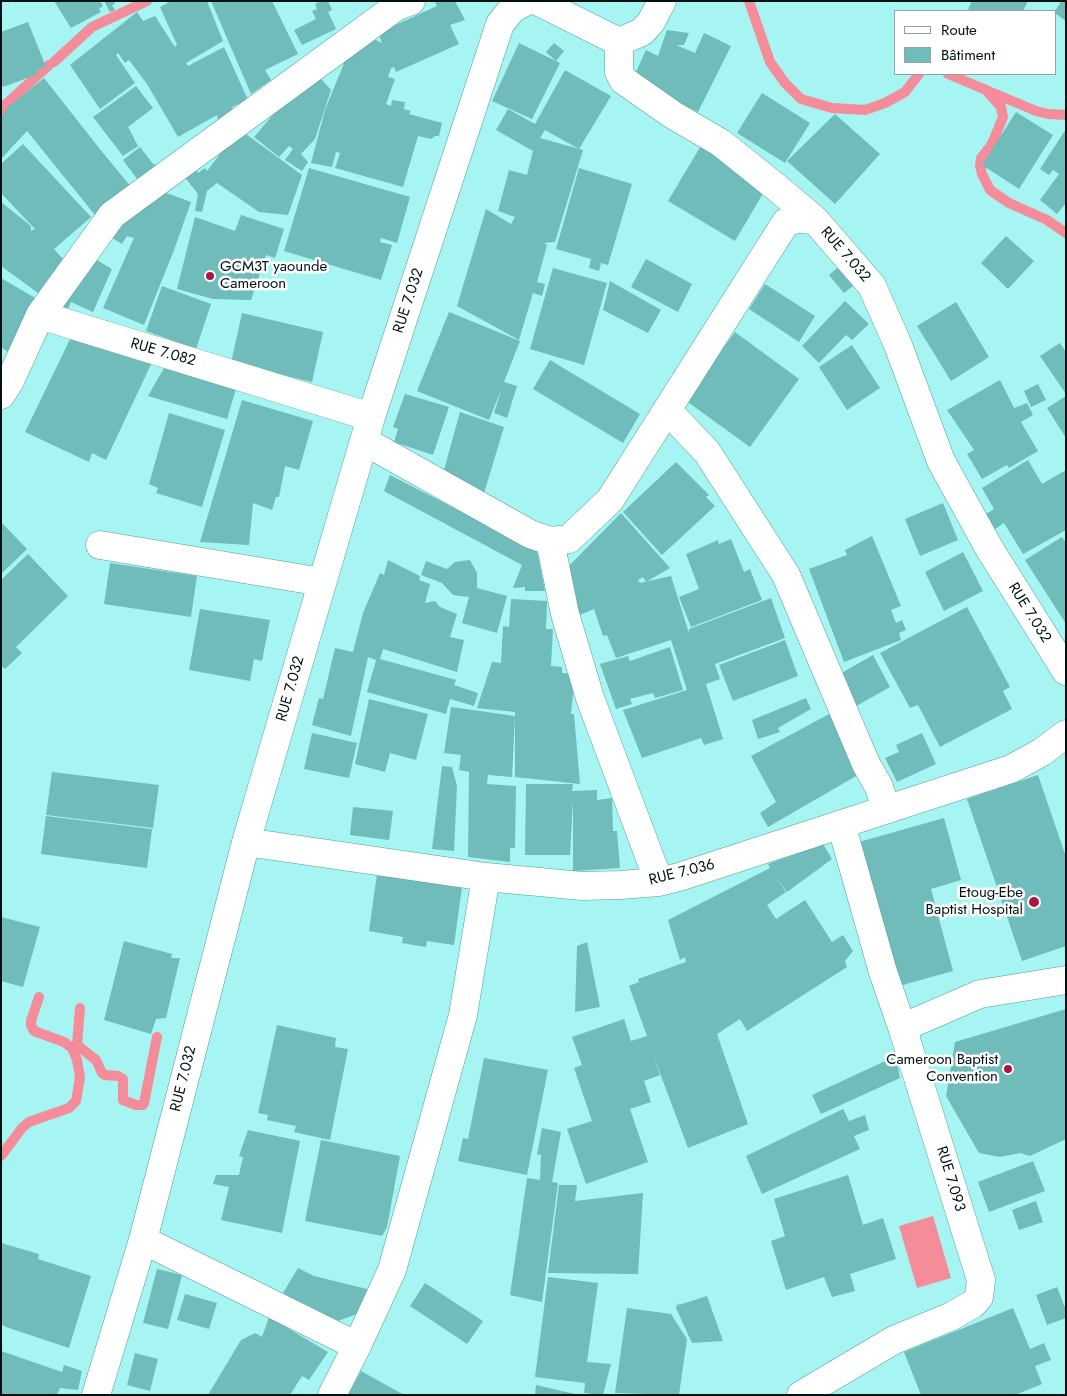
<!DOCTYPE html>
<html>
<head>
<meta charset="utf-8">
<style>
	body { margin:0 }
	#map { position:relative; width:1067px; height:1396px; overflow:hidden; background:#a6f5f2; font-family:Jost,sans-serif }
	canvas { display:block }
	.frame { position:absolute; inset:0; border:2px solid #011; pointer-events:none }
	.legend { position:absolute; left:894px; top:10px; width:162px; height:65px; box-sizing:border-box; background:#fff; border:1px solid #99a0a0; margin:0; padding:6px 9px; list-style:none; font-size:15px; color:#011 }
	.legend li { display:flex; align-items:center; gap:10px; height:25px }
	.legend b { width:25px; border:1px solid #99a0a0 }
</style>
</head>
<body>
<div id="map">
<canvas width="1067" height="1396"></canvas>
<div class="frame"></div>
<ul class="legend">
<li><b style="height:6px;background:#fff"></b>Route</li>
<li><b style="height:14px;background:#6fbcba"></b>Bâtiment</li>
</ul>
</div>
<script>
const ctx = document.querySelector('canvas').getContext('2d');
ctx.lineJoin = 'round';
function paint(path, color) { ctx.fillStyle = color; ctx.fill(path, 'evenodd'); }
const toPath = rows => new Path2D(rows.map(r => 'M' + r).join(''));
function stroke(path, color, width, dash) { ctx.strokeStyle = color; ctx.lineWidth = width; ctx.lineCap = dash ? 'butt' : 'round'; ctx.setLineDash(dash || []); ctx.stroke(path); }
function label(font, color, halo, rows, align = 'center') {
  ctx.font = font + ' Jost,sans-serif'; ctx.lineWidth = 5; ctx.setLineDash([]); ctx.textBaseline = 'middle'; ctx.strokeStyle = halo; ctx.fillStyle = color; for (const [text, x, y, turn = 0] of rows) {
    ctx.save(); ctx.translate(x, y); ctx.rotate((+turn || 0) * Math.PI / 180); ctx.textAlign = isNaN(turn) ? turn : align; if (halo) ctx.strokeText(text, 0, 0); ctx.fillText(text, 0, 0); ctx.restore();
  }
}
const water = toPath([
	[933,1216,951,1278,917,1288,899,1226]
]);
const stream = toPath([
	[749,1,770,62,785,83,801,99,832,108,865,110,885,103,905,92,919,74],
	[54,62,92,27,147,1],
	[948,74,1036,111,1048,114,1066,115],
	[985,89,1001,107,1003,117,992,144,981,158,980,166,982,174,990,190,1009,203,1047,220,1066,233],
	[1,113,5,105,49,65],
	[80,1008,77,1045,96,1060,102,1073,105,1075,118,1076,123,1079,123,1100,136,1105,143,1105,144,1103,157,1037],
	[1,1156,22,1128,29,1122,69,1108,76,1101,80,1077,77,1060,72,1048,64,1042,34,1031,31,1025,31,1021,39,997]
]);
const building = toPath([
	[54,1,100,1,103,6,99,9,101,12,71,28],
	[104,1,114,1,115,4,112,5,115,10,110,12],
	[171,1,207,1,223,41,186,63,188,66,224,47,248,100,232,107,234,113,218,120,217,115,178,137,147,84,129,60,125,63,118,53,116,55,135,83,100,109,70,65,137,12,143,21,155,16,175,47,177,45,160,7],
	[211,1,272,1,298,54,265,70,271,80,251,94],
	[321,1,328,1,332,10,328,12,336,29,302,45,294,30,316,19,312,11,317,9,315,4],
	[455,1,465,20,450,25,459,44,396,72,394,67,391,68,388,77,395,79,386,104,391,106,392,100,405,102,404,109,411,111,409,114,442,123,439,136,435,136,431,139,418,136,403,187,335,168,340,153,336,152,332,167,311,163,325,110,353,41,366,46,370,37,382,43,378,33,437,6,435,2],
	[972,1,1028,1,1023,11,972,11,968,9],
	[1061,1,1066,1,1066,21,1056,14,1055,11],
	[28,22,46,67,36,70,38,74,3,87,1,82,1,32],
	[667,30,689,33,684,45,676,45,695,53,704,33,731,46,698,112,641,84,635,74,646,50,658,56],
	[519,43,560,63,532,119,492,101],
	[554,43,564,51,556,61,546,52],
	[565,70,611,96,579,149,545,130,540,138,583,150,555,242,544,243,547,245,537,282,545,284,542,296,533,293,519,340,457,306,486,209,511,224,515,217,498,211,509,170,527,175,533,151,496,130,508,109,535,124],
	[318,75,331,90,315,139,301,154,308,162,302,171,285,160,293,149,289,146,279,157,254,137,293,91],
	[44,78,99,148,132,188,99,220,27,131,1,159,1,118,7,108],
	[136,86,153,108,128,127,138,146,123,156,93,117],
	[762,93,810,123,785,163,737,133],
	[1016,112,1053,135,1019,189,982,165],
	[835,114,880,154,835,204,787,161],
	[239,129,302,175,288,215,259,212,217,183,207,191,202,212,195,211,198,194,183,175,194,166,198,173,205,168,207,171],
	[1066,129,1066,203,1057,214,1040,200,1059,174,1053,170,1049,175,1040,169],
	[23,144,91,217,54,249,63,259,38,293,1,266,1,202,31,226,31,231,35,229,1,193,1,164],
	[702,144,765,190,735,241,668,201],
	[140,147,154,165,156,164,160,168,140,183,123,160],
	[309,168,410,197,397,243,381,238,380,242,392,245,381,280,284,251],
	[579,168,632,184,608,265,601,263,599,271,589,268,591,259,556,249],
	[161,191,191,202,174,250,144,325,103,308,134,238,127,236,122,244,109,236,135,206],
	[241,215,284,229,275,258,266,255,251,300,213,299,177,289,195,217,235,231],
	[1006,236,1034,261,1008,289,981,263],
	[90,256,112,269,93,312,71,302,68,309,54,303],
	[646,259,692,284,678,312,631,287],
	[843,263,858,282,844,293,829,275],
	[553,268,607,283,584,365,530,349],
	[1,278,37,299,27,335,20,326,8,352,1,347],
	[610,281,661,310,648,333,603,310],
	[765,284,815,316,799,342,749,309],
	[162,286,211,304,196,349,146,331],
	[845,301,869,324,852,340,846,335,819,363,802,346],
	[956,302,989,357,951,381,917,326],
	[449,312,520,341,504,382,517,386,507,418,494,413,502,388,489,420,417,391],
	[242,313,323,332,312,382,231,363],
	[74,331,154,358,106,460,92,453,89,462,25,432],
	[735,332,799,379,750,447,685,400],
	[1060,343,1066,352,1066,394,1040,356],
	[852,345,880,388,847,410,819,367],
	[550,360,640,414,623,443,533,389],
	[164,368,236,389,227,419,148,396],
	[1000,380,1014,408,1027,403,1033,415,1021,422,1038,451,1009,468,1007,465,982,479,967,454,974,450,947,410],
	[1038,384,1046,400,1031,407,1024,391],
	[405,394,449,407,433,455,394,442,398,429,393,427],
	[1066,396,1066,438,1047,408],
	[242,400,313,421,299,470,285,466,279,497,276,497,272,510,253,503,249,545,200,542],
	[460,412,504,427,484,493,444,470],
	[169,413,225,430,202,507,156,493,158,488,149,484],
	[1028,460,1042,484,1066,470,1066,530,1023,554,1004,523,995,529,986,514,994,509,982,488],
	[676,462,709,495,706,497,715,506,662,555,623,512],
	[390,475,537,551,545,591,525,591,525,587,513,588,522,565,384,491],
	[943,503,958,540,920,556,905,519],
	[621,513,670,568,646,582,643,577,638,580,640,583,671,576,689,633,689,629,771,598,785,638,715,664,720,679,706,684,723,739,704,745,701,738,642,758,623,710,687,690,671,640,616,658,607,635,603,636,594,609,577,616,563,572],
	[1,522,27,549,1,574],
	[872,536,901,606,891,610,896,623,902,620,906,630,899,633,901,640,844,662,809,569,847,555,845,550],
	[1062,537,1066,543,1066,624,1025,560],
	[731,539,744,572,750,569,762,600,691,627,679,597,699,589,686,554,718,540,719,544],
	[963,552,983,591,944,611,925,572],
	[28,554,68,596,16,647,22,653,5,669,1,665,1,580],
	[388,560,420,576,419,580,430,584,425,603,435,601,440,607,457,614,450,637,464,640,457,672,383,649,380,659,456,680,454,685,478,693,474,706,450,699,446,714,367,692,376,660,368,657,351,736,312,725,319,698,323,699,335,648,353,652,363,613,380,573,384,575],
	[470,560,477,573,477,588,507,596,497,633,462,623,469,597,453,595,442,583,421,575,426,561,447,569,455,562],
	[110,563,197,576,191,617,104,604],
	[511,599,547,601,546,629,553,629,551,666,562,667,562,673,575,674,571,714,574,714,580,784,515,777,515,712,477,708,492,662,501,663,503,626,509,627],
	[967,607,1010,687,1003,691,1012,709,940,747,918,705,910,708,880,653],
	[200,609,270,620,262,661,254,659,250,681,189,670],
	[785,640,798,676,733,701,719,665],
	[670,647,683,690,655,698,653,693,630,699,632,704,616,709,600,664,628,656,630,661],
	[873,655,890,687,851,709,833,678],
	[806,698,811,709,778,728,780,732,758,739,752,720],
	[369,699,428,714,416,760,390,753,385,772,355,764],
	[451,707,515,716,512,777,488,775,487,784,516,786,515,848,510,848,510,862,468,857,469,772,459,770,461,755,444,753],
	[831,713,863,772,768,827,760,813,776,802,751,756],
	[312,733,357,743,349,778,304,769],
	[922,733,936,764,897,782,885,758,899,752,896,745],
	[442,766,452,767,457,786,454,851,432,849],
	[52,772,159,785,153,828,46,815],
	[1038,775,1066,857,1066,946,1022,961,967,799],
	[526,784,573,784,572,791,597,790,597,800,612,798,613,831,617,831,620,868,573,871,573,800,570,855,525,855],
	[353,807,393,811,389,840,350,835],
	[46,816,152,829,147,868,41,854],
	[944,818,961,880,931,889,953,971,892,988,852,844],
	[823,844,832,859,787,892,775,876,786,892,767,905,776,919,805,900,832,942,843,935,853,951,845,961,847,967,747,1031,740,1019,717,1034,748,1124,688,1148,651,1049,660,1075,644,1081,651,1102,630,1109,648,1162,586,1184,567,1129,592,1121,574,1068,582,1065,572,1037,624,1019,631,1041,647,1036,629,986,639,982,638,979,686,962,685,957,680,960,668,920,770,868,768,864],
	[377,874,462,887,454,945,427,941,426,947,402,943,403,937,369,931],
	[1,917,40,927,23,987,1,981],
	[124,941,172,954,171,958,180,958,166,1018,156,1019,151,1034,104,1020],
	[587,942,600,1007,575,1012,577,946],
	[1066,1009,1066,1139,1030,1156,1020,1153,1000,1157,979,1153,946,1096,955,1042],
	[277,1025,336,1038,335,1047,348,1049,330,1140,294,1132,296,1126,267,1120,268,1115,258,1113],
	[896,1056,900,1078,821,1114,812,1095],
	[484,1058,548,1070,527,1175,458,1161,463,1138,468,1139],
	[843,1109,849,1121,865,1115,869,1130,854,1136,860,1149,762,1194,746,1156],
	[542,1128,561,1132,552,1182,558,1183,542,1302,510,1295,527,1178,540,1180,541,1154,537,1155],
	[248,1130,300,1141,282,1233,221,1220,229,1187,213,1184,216,1175,239,1175,243,1157,239,1156],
	[321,1140,400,1156,387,1227,382,1236,305,1221],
	[1033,1161,1045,1191,989,1212,978,1182],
	[848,1175,863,1225,883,1218,896,1259,850,1274,855,1291,832,1297,824,1277,786,1290,771,1241,785,1236,774,1199],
	[559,1185,577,1185,575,1201,643,1193,638,1274,548,1273],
	[1036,1201,1043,1222,1019,1230,1012,1210],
	[1,1243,39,1254,38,1259,91,1276,69,1348,6,1327,1,1324],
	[298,1268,314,1276,371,1290,368,1310,335,1322,283,1293],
	[157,1269,182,1275,168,1329,143,1323],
	[548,1277,598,1283,587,1362,611,1364,603,1395,584,1393,585,1383,535,1377],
	[425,1283,483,1321,467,1344,410,1306],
	[1057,1287,1066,1310,1066,1318,1047,1325,1036,1295],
	[185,1294,217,1303,209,1329,177,1320],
	[707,1296,723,1341,692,1343,676,1308,678,1303,679,1305],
	[627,1308,671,1314,687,1339,679,1395,615,1393],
	[1013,1308,1030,1349,1044,1343,1051,1360,1035,1366,1042,1384,1015,1395,921,1395,904,1352],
	[269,1317,328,1352,309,1380,302,1376,290,1395,208,1395,241,1340,255,1333,262,1337],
	[1,1351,62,1372,64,1365,82,1371,78,1390,60,1388,57,1395,1,1395],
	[135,1353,158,1359,150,1391,127,1385],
	[361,1371,404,1395,348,1395],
	[536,1385,575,1394,575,1395,535,1395]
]);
const minor = toPath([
	[537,1,619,42,619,72,623,80,673,115,721,143,776,187,815,220,872,286,898,345,941,461,989,548,1066,671],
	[619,42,642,32,651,22,662,1],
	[40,315,112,215,397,6,411,1],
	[1,395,10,381,40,315,371,417],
	[668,411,707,452,786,575,866,764,879,787,886,809],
	[364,441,530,534,550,541,569,539,610,500,786,222,798,219,815,220],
	[550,541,565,614,590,698,659,882],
	[100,545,322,582],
	[841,824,883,972,904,1033],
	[246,842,486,877,582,886,620,885,659,882,679,877,1011,769,1042,752,1066,734],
	[143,1240,357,1346],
	[96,1395,143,1240,246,842,371,417,500,24,513,8,527,1],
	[332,1395,357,1346,392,1270,463,1015,486,877],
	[801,1395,894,1340,950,1317,973,1304,979,1297,981,1280,904,1033,913,1023,980,994,1066,980]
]);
const markers = [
	[210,276,5,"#ac1741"],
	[1034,902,6,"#ac1741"],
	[1008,1069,5,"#ac1741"]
];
const streetNames = [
	["RUE 7.032",845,255,49],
	["RUE 7.032",409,301,-72],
	["RUE 7.082",163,353,16],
	["RUE 7.032",1029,613,58],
	["RUE 7.032",291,689,-74],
	["RUE 7.036",682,873,-14],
	["RUE 7.032",184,1079,-76],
	["RUE 7.093",950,1179,73]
];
const poiNames = [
	["GCM3T yaounde",220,267,"left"],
	["Cameroon",220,284,"left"],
	["Etoug-Ebe",1023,893],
	["Baptist Hospital",1023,910],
	["Cameroon Baptist",998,1060],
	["Convention",998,1077]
];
paint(water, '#f58c99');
stroke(stream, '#f58c99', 10);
paint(building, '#6fbcba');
stroke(minor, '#519f9d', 29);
stroke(minor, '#fff', 28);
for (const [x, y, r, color] of markers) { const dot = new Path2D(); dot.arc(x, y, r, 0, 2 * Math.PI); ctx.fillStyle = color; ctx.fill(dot); stroke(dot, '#fff', 2); }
label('15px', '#011', '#fff', streetNames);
label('15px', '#011', '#fff', poiNames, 'right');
</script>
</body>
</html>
